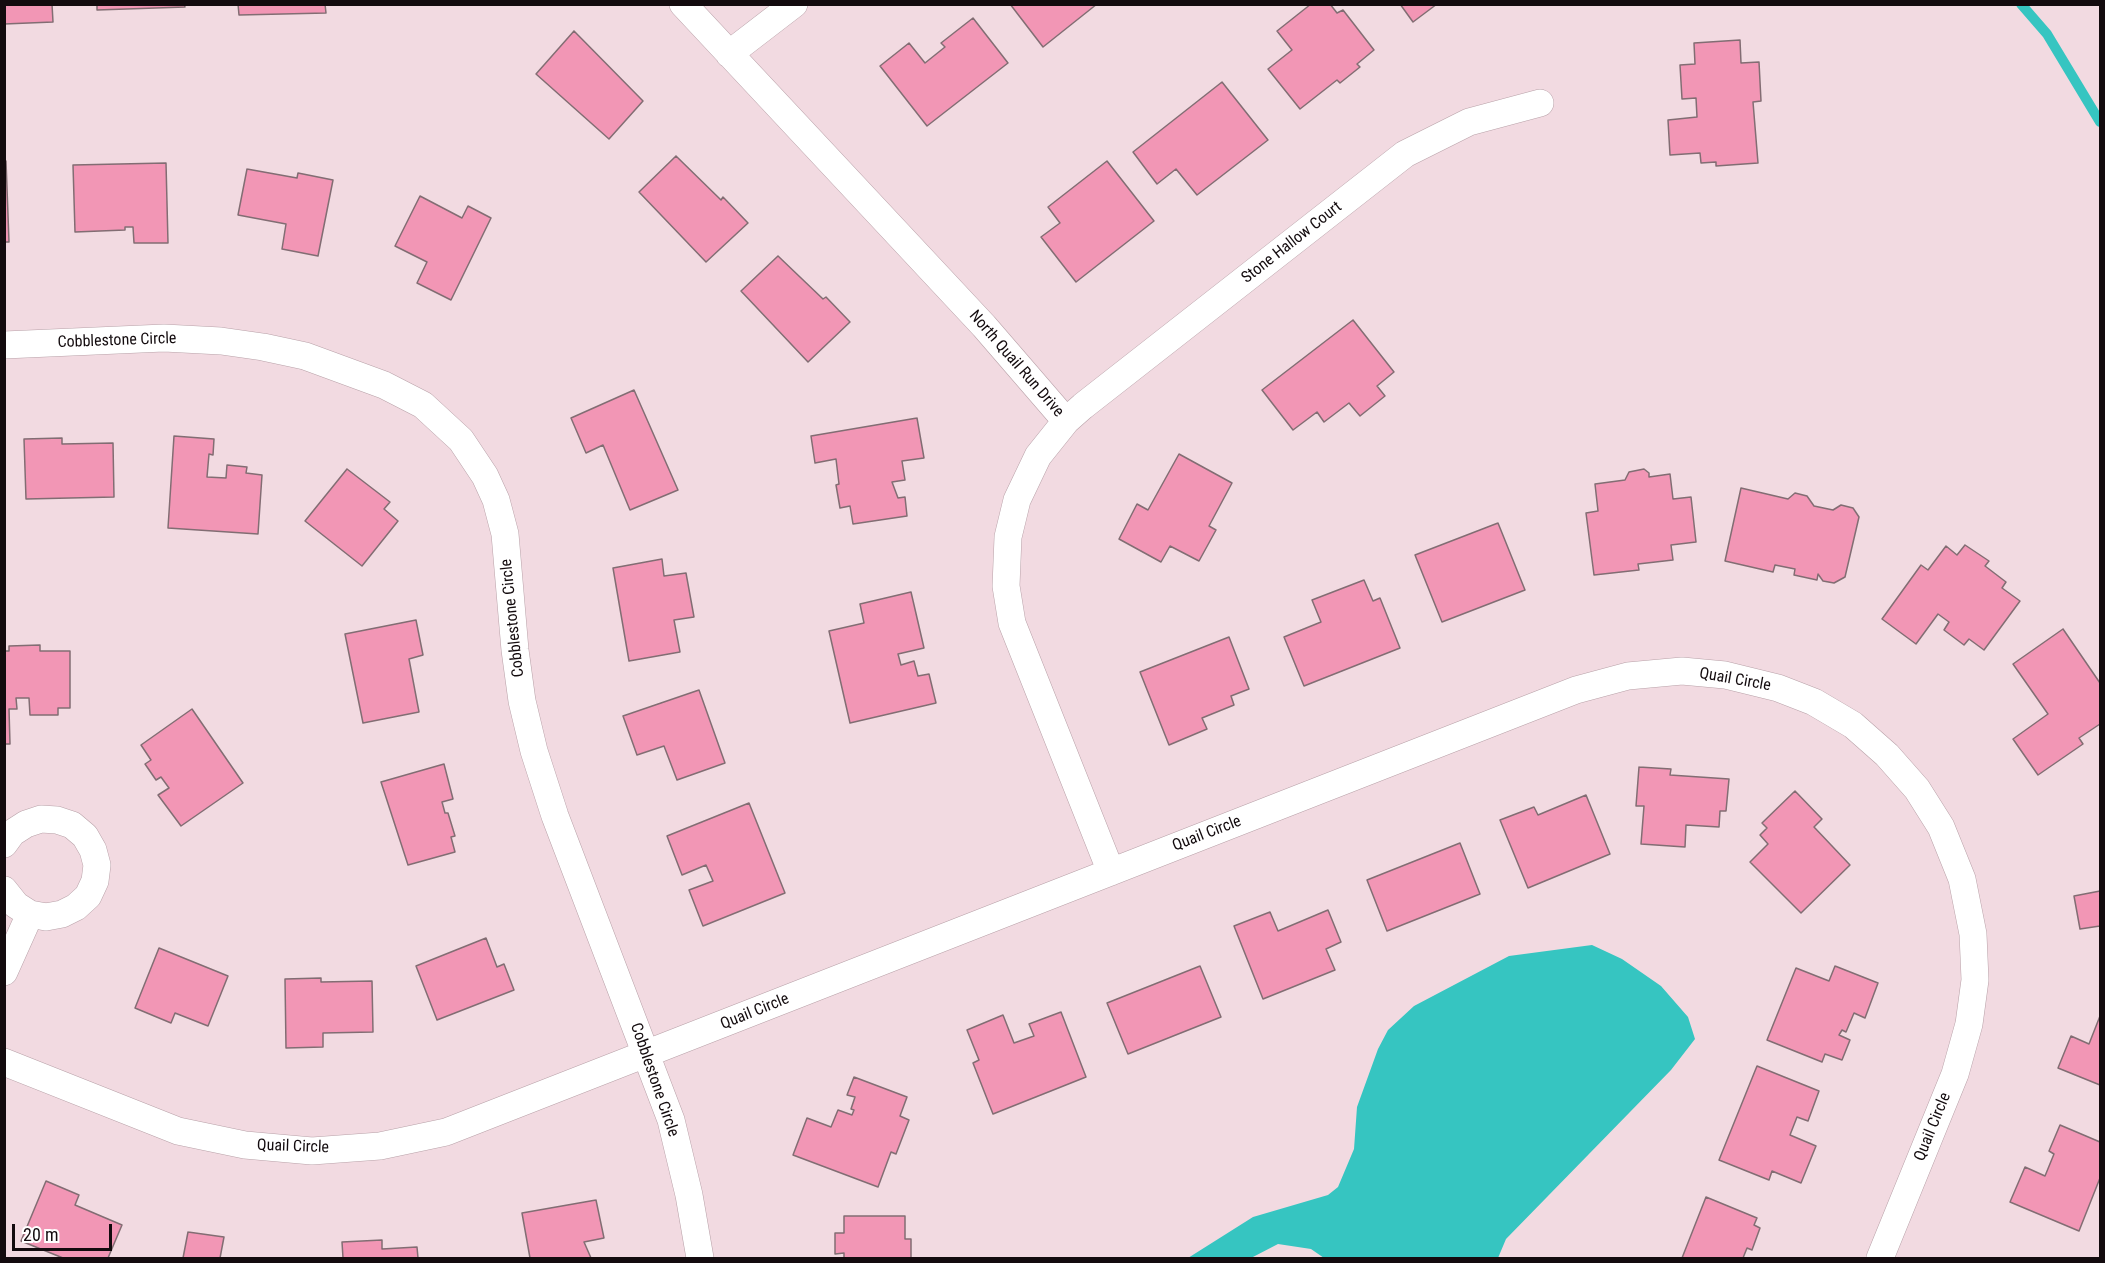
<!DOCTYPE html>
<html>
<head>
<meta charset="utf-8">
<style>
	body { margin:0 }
	#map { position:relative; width:2105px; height:1263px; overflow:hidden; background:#f2dae1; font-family:"Roboto Condensed",sans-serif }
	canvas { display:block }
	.frame { position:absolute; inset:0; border:6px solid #130b0e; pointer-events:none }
	.scale { position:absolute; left:12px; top:1224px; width:100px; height:27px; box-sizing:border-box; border:3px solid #130b0e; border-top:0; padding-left:8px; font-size:18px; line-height:21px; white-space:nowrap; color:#130b0e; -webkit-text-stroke:4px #fff; paint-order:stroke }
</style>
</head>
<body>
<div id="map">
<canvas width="2105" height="1263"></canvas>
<div class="frame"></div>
<div class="scale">20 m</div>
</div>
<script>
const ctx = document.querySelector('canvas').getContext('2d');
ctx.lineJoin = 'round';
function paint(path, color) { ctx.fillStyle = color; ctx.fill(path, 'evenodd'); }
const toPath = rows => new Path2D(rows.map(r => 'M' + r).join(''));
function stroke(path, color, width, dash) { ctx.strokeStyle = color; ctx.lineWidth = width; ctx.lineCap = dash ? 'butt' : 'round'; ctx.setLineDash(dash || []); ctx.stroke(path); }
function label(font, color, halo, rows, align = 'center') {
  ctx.font = font + ' "Roboto Condensed",sans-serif'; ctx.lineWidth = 4.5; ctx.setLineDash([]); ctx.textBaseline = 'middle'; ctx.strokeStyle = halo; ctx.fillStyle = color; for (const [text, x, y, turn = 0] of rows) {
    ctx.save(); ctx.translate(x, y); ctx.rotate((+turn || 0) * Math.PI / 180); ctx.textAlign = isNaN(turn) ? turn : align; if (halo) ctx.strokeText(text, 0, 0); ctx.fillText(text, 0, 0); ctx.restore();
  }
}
const water = toPath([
	[1592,945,1622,959,1661,986,1688,1017,1695,1039,1671,1070,1506,1239,1498,1258,1324,1258,1311,1249,1278,1244,1251,1258,1188,1258,1253,1217,1328,1195,1338,1187,1354,1149,1357,1107,1378,1049,1388,1030,1414,1006,1509,956]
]);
const stream = toPath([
	[2021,4,2047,34,2100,122]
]);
const building = toPath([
	[4,4,52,4,53,22,4,24,4,4],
	[97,4,184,4,185,7,97,10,97,4],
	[238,4,325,4,326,13,239,15,238,4],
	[1010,4,1097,4,1043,47,1010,4],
	[1311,4,1330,4,1337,13,1343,10,1374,50,1357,64,1360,67,1340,83,1337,80,1300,109,1268,69,1292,50,1277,31,1311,4],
	[1400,4,1437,4,1413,22,1400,4],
	[973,18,1008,63,927,126,880,66,909,43,925,63,945,47,941,43,973,18],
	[574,31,643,101,609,139,536,74,574,31],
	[1740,40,1741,63,1759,62,1761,101,1753,102,1758,163,1716,166,1716,162,1701,163,1700,153,1670,155,1668,120,1697,117,1696,98,1682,99,1680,65,1695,64,1694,43,1740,40],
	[1222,82,1268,140,1197,195,1176,169,1157,184,1133,152,1222,82],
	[676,156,721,200,723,197,748,223,706,262,639,192,676,156],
	[4,161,6,161,9,242,4,242,4,161],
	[1107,161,1154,221,1076,282,1041,237,1060,223,1048,207,1107,161],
	[166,163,168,243,134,243,133,227,125,227,125,230,75,232,73,165,166,163],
	[247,169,297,178,298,173,333,180,318,256,282,249,286,224,238,215,247,169],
	[420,196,462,218,468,206,491,218,451,300,417,283,427,262,395,246,420,196],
	[778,256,823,299,826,297,850,322,808,362,741,291,778,256],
	[1353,320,1394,372,1377,386,1385,396,1360,416,1349,403,1324,422,1317,412,1293,430,1262,390,1353,320],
	[634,390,678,490,630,510,603,445,586,453,571,418,634,390],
	[917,418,924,458,902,461,905,480,892,482,898,498,905,497,907,516,853,524,850,506,840,508,836,485,839,484,836,459,815,463,811,436,917,418],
	[174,436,214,439,213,455,209,454,207,477,226,478,227,465,247,467,246,473,262,475,258,534,168,528,174,436],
	[62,438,62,444,113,443,114,497,26,499,24,439,62,438],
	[1179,454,1232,483,1209,526,1216,530,1199,561,1170,546,1161,562,1119,539,1137,504,1148,510,1179,454],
	[347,469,390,502,384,509,398,521,362,566,305,521,347,469],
	[1644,469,1649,473,1649,477,1670,474,1673,499,1691,497,1696,542,1671,545,1673,560,1638,564,1639,570,1594,575,1586,513,1598,511,1595,484,1625,480,1629,472,1644,469],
	[1741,488,1788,499,1795,493,1807,496,1814,506,1833,510,1841,505,1853,508,1859,517,1845,577,1834,583,1823,581,1818,574,1817,580,1794,575,1795,569,1775,565,1773,572,1725,561,1741,488],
	[1498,523,1525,590,1442,622,1415,555,1498,523],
	[1965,545,1989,561,1985,566,2006,582,2002,588,2020,601,1984,650,1969,639,1964,645,1944,630,1949,622,1938,614,1916,644,1882,619,1921,565,1928,570,1946,546,1957,555,1965,545],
	[662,559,664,576,686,573,694,617,674,620,680,652,629,661,613,568,662,559],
	[1364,580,1373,601,1380,598,1400,648,1304,686,1284,637,1321,622,1312,600,1364,580],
	[911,592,924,648,898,654,901,665,914,661,918,676,929,674,936,703,850,723,829,631,864,623,860,604,911,592],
	[416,620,423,655,409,659,419,712,363,723,345,634,416,620],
	[2063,629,2100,683,2100,724,2079,738,2083,744,2038,775,2013,739,2048,714,2013,664,2063,629],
	[1229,637,1249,689,1231,696,1234,705,1202,718,1207,729,1169,745,1140,672,1229,637],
	[40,645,40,651,70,651,70,708,58,708,58,715,30,715,29,698,16,698,17,709,9,709,10,744,4,744,4,651,9,651,9,646,40,645],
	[699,690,725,763,677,780,664,746,637,755,623,716,699,690],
	[192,709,243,783,181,826,158,795,169,788,161,777,156,780,145,764,151,760,141,745,192,709],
	[444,764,453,799,442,802,445,813,448,813,455,836,451,837,455,852,408,865,381,782,444,764],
	[1639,767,1671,769,1670,775,1729,779,1726,811,1720,811,1719,827,1686,825,1685,847,1641,844,1644,806,1636,806,1639,767],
	[1795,791,1822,819,1814,827,1850,865,1801,913,1750,862,1768,844,1760,835,1767,828,1762,823,1795,791],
	[1586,795,1610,854,1528,888,1500,820,1534,807,1538,815,1586,795],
	[749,803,785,893,703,926,689,890,713,881,706,865,682,875,667,836,749,803],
	[1460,843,1480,894,1387,931,1367,880,1460,843],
	[2100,891,2100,926,2080,929,2074,896,2100,891],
	[1328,910,1341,942,1326,949,1335,970,1263,999,1234,926,1270,912,1278,931,1328,910],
	[486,938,497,967,504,964,514,990,437,1020,416,966,486,938],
	[159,948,228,976,208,1026,175,1013,171,1023,135,1008,159,948],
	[1200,966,1221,1017,1128,1054,1107,1003,1200,966],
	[1835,966,1878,983,1865,1018,1854,1013,1846,1032,1842,1030,1839,1035,1850,1040,1842,1060,1825,1054,1822,1062,1767,1040,1796,968,1829,981,1835,966],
	[321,978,321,982,372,981,373,1032,323,1033,323,1047,286,1048,285,979,321,978],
	[1061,1012,1086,1077,993,1114,973,1063,979,1060,967,1030,1003,1015,1014,1043,1034,1036,1029,1024,1061,1012],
	[2100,1016,2100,1085,2058,1068,2071,1036,2089,1044,2100,1016],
	[1757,1066,1819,1091,1808,1121,1797,1117,1790,1135,1816,1146,1801,1183,1772,1171,1769,1180,1719,1160,1757,1066],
	[854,1077,907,1097,900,1116,909,1120,896,1154,891,1152,878,1187,793,1155,807,1118,831,1127,838,1110,852,1115,854,1110,851,1109,855,1097,847,1095,854,1077],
	[2060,1125,2100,1142,2100,1178,2079,1231,2010,1202,2025,1167,2045,1176,2054,1154,2049,1151,2060,1125],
	[46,1181,79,1195,75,1205,122,1225,108,1258,63,1258,21,1241,46,1181],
	[1706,1197,1757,1218,1754,1225,1760,1228,1752,1250,1747,1248,1743,1258,1682,1258,1706,1197],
	[596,1200,604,1238,584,1242,591,1258,530,1258,522,1213,596,1200],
	[844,1216,905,1216,905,1239,911,1239,911,1258,844,1258,844,1253,835,1254,835,1233,844,1233,844,1216],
	[188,1232,224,1237,220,1258,225,1258,183,1258,188,1232],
	[382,1240,382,1249,417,1247,418,1258,343,1258,342,1242,382,1240]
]);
const street = toPath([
	[683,4,984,326,1066,421],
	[729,54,794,4],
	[4,345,164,338,221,341,263,347,305,356,384,385,423,405,461,440,485,476,496,500,505,534,515,650,522,701,534,751,555,816,671,1120,689,1195,700,1258],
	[4,844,12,833,26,824,41,819,57,820,72,825,85,836,93,850,97,865,95,881,88,896,76,907,62,914,46,917,30,914,16,905,4,890],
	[1111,872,1012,623,1006,586,1008,537,1017,500,1038,456,1066,421,1083,406,1405,154,1469,122,1540,103],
	[4,972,30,914],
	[4,1062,178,1131,245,1145,312,1151,380,1146,446,1132,1576,690,1628,676,1682,671,1725,675,1778,688,1814,702,1853,725,1887,755,1917,789,1941,827,1962,879,1973,934,1975,980,1969,1024,1955,1074,1880,1258]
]);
const streetNames = [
	["Stone Hallow Court",1292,243,-38],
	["Cobblestone Circle",117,341,-2],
	["North Quail Run Drive",1016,364,49],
	["Cobblestone Circle",513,618,-96],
	["Quail Circle",1735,680,10],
	["Quail Circle",1207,834,-21],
	["Quail Circle",755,1012,-22],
	["Cobblestone Circle",654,1080,71],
	["Quail Circle",1933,1127,-68],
	["Quail Circle",293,1147,2]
];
paint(water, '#36c5c1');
stroke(stream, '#36c5c1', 10);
paint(building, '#f296b5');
stroke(building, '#826d73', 1.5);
stroke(street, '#b8a1a8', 28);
stroke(street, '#fff', 27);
label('16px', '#130b0e', '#fff', streetNames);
</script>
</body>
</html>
